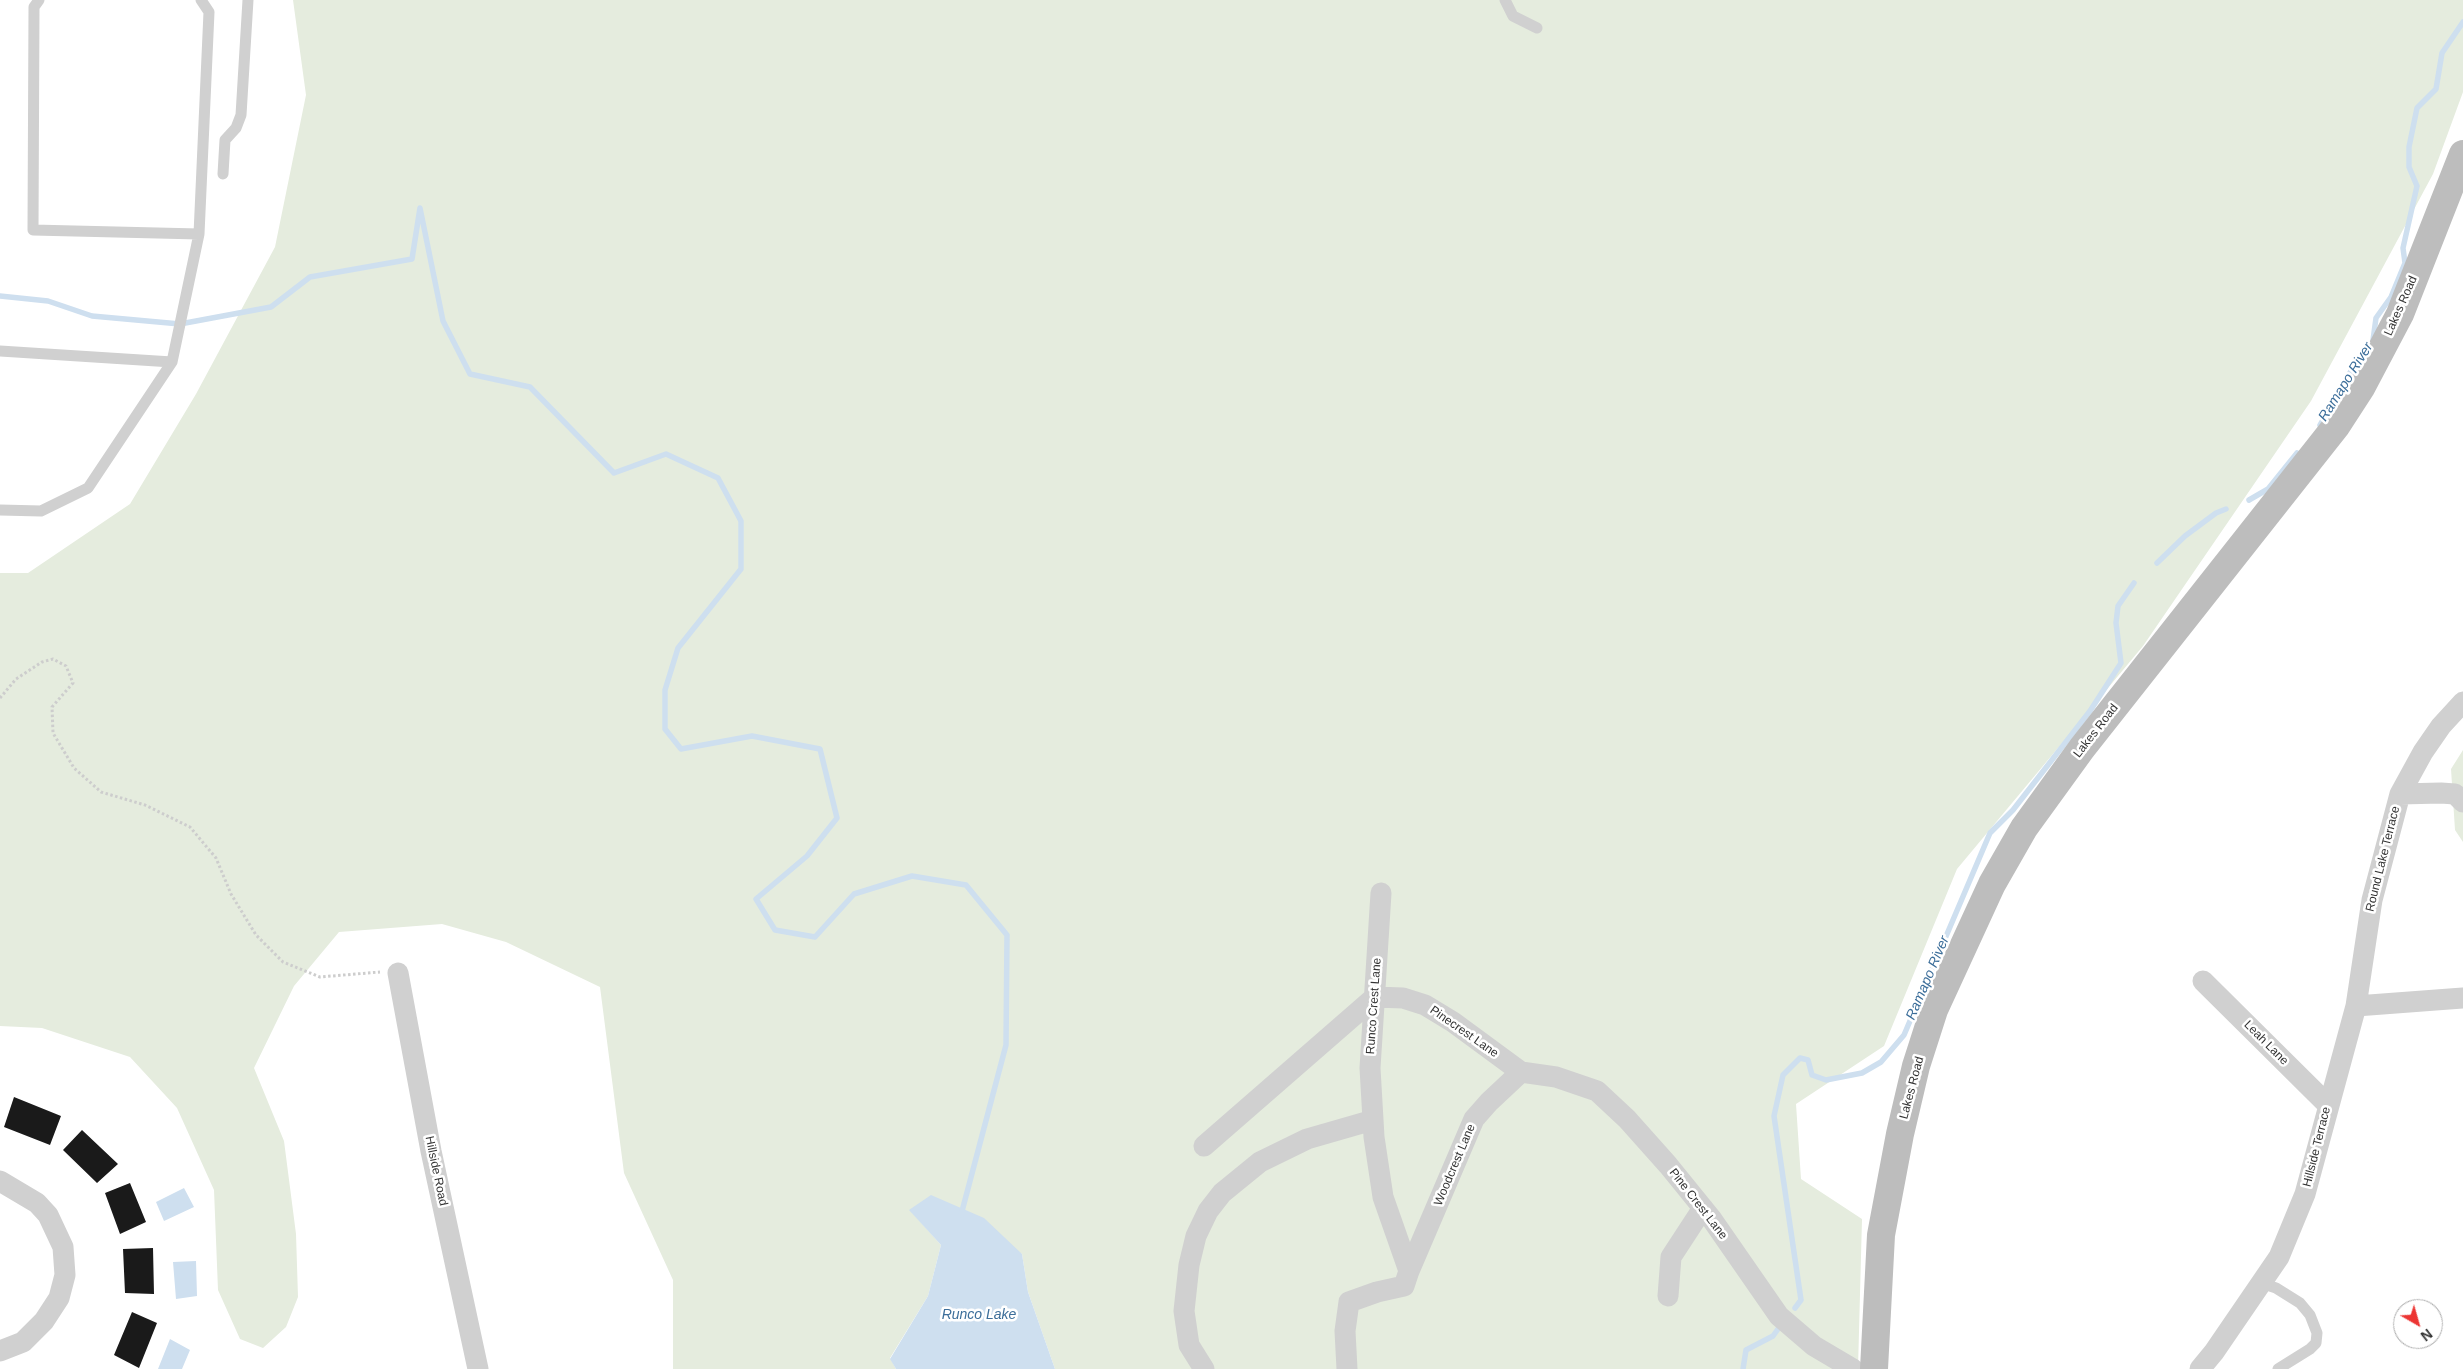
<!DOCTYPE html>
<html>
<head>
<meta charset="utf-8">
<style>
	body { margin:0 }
	#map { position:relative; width:2463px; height:1369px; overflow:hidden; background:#fff; font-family:Arial,sans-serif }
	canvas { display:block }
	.north { position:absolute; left:2393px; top:1299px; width:50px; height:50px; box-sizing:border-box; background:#fff; border:1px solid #adadad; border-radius:50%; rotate:142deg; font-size:14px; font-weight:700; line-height:20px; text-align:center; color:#333 }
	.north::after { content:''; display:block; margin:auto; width:18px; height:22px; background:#ec3533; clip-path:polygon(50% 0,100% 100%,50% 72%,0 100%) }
</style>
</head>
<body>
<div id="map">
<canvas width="2463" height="1369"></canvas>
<div class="north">N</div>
</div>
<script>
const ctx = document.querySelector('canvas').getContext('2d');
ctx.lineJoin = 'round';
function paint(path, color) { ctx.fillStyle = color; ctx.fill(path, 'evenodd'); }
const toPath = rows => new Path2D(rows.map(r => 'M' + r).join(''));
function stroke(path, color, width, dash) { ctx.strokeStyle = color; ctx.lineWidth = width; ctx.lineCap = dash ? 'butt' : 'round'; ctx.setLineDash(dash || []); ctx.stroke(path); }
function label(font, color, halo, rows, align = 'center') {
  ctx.font = font + ' Arial,sans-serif'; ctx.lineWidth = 5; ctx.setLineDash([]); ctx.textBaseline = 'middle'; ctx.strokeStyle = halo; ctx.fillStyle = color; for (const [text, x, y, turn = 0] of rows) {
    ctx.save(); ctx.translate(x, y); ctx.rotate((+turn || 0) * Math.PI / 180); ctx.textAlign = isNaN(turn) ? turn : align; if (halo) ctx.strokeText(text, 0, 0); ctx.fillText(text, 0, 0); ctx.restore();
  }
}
const green = toPath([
	[293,0,2463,0,2463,92,2433,174,2311,401,2143,646,1957,869,1884,1046,1796,1104,1801,1179,1862,1219,1858,1369,1055,1369,1028,1292,1022,1254,910,1210,941,1245,928,1296,890,1358,896,1369,673,1369,673,1280,624,1173,600,987,506,942,442,924,339,932,294,986,254,1068,284,1141,296,1234,298,1297,286,1327,263,1348,240,1339,218,1290,214,1190,177,1108,130,1057,42,1028,0,1026,0,573,28,573,130,504,196,394,275,247,306,95],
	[2463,750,2463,842,2455,830,2451,769]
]);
const water = toPath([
	[184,1188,194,1207,164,1221,156,1202],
	[931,1195,984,1218,1022,1254,1028,1292,1055,1369,896,1369,890,1359,928,1296,941,1245,909,1210],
	[196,1261,197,1296,176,1299,173,1262],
	[170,1339,190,1350,182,1369,158,1369]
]);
const stream = toPath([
	[0,296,48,301,92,316,180,324,271,307,310,277,412,259,420,208,443,321,470,374,530,387,614,473,666,454,718,478,741,521,741,569,678,648,665,690,665,729,681,749,752,736,820,749,837,818,807,856,756,899,775,930,815,937,854,894,912,876,966,885,1007,935,1006,1045,961,1215],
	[2373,340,2376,318,2391,297,2405,263,2403,248,2417,186,2409,167,2409,147,2417,108,2436,89,2442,53,2463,22],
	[2320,425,2352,369,2368,348],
	[2249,500,2268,489,2297,453],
	[2157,563,2185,536,2216,513,2226,509],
	[1795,1308,1801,1300,1774,1116,1783,1075,1800,1058,1808,1060,1812,1075,1826,1080,1862,1073,1881,1062,1904,1035,1990,833,2013,810,2090,711,2121,663,2116,623,2118,606,2134,583],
	[1743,1369,1746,1350,1773,1336,1778,1329]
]);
const building = toPath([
	[14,1097,61,1116,50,1145,4,1127],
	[82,1130,118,1164,97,1183,63,1150],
	[130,1183,146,1222,120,1234,105,1193],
	[153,1248,154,1294,125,1293,123,1249],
	[132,1312,157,1323,139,1368,114,1355]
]);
const path = toPath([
	[0,698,16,679,42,662,53,659,66,666,73,683,52,707,53,733,74,768,101,792,145,805,190,827,216,858,231,894,256,935,283,962,320,977,380,972]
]);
const lane = toPath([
	[39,0,34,7,33,230,199,234,209,12,201,0],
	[1505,0,1513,16,1537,28],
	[223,174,225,140,236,128,241,115,248,0],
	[0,351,172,362],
	[0,510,41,511,88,488,172,362,199,234],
	[2261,1283,2276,1288,2300,1303,2310,1315,2317,1333,2316,1343,2310,1349,2278,1369]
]);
const street = toPath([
	[2400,794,2441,793,2455,794,2463,802],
	[398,973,431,1151,478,1369],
	[2203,981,2328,1105],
	[2356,1006,2372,900,2400,794,2423,752,2441,726,2463,702],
	[1204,1146,1375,997,1403,998,1425,1005,1453,1022,1521,1072,1556,1077,1597,1091,1627,1119,1668,1165,1711,1218,1779,1316,1814,1346,1853,1369],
	[0,1181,37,1203,48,1215,63,1247,65,1275,59,1298,44,1321,23,1342,0,1351],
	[1409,1271,1474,1119,1489,1102,1521,1072],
	[1668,1296,1671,1257,1703,1208],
	[1204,1369,1189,1345,1184,1311,1189,1265,1196,1236,1208,1211,1222,1193,1260,1162,1307,1139,1373,1120],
	[1347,1369,1345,1331,1349,1302,1377,1292,1404,1286,1409,1271,1383,1197,1374,1137,1370,1068,1381,893],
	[2200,1369,2214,1352,2279,1257,2305,1194,2356,1006,2463,998]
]);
const secondary = toPath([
	[1874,1369,1881,1235,1900,1134,1916,1066,1934,1010,1992,884,2024,828,2082,748,2337,425,2361,388,2400,314,2463,154]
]);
const streetNames = [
	["Lakes Road",2401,306,-66],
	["Lakes Road",2096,731,-52],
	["Round Lake Terrace",2383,859,-76],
	["Runco Crest Lane",1374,1006,-86],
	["Pinecrest Lane",1464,1032,35],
	["Leah Lane",2266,1043,45],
	["Lakes Road",1912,1088,-75],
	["Hillside Terrace",2317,1147,-76],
	["Woodcrest Lane",1455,1165,-67],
	["Hillside Road",436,1171,78],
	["Pine Crest Lane",1698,1204,52]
];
const waterNames = [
	["Ramapo River",2346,382,-58],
	["Ramapo River",1928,978,-67],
	["Runco Lake",979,1315]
];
paint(green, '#e5ecde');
paint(water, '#cedfef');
stroke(stream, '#cedfef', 5.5);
paint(building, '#1a1a1a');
stroke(path, '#cdcdcd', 3, [2.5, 2.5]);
stroke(lane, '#d0d0d0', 11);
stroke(street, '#d0d0d0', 21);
stroke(secondary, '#bdbdbd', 28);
label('12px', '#333', '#fff', streetNames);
label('italic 14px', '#3c6e9a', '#fff', waterNames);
</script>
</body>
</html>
